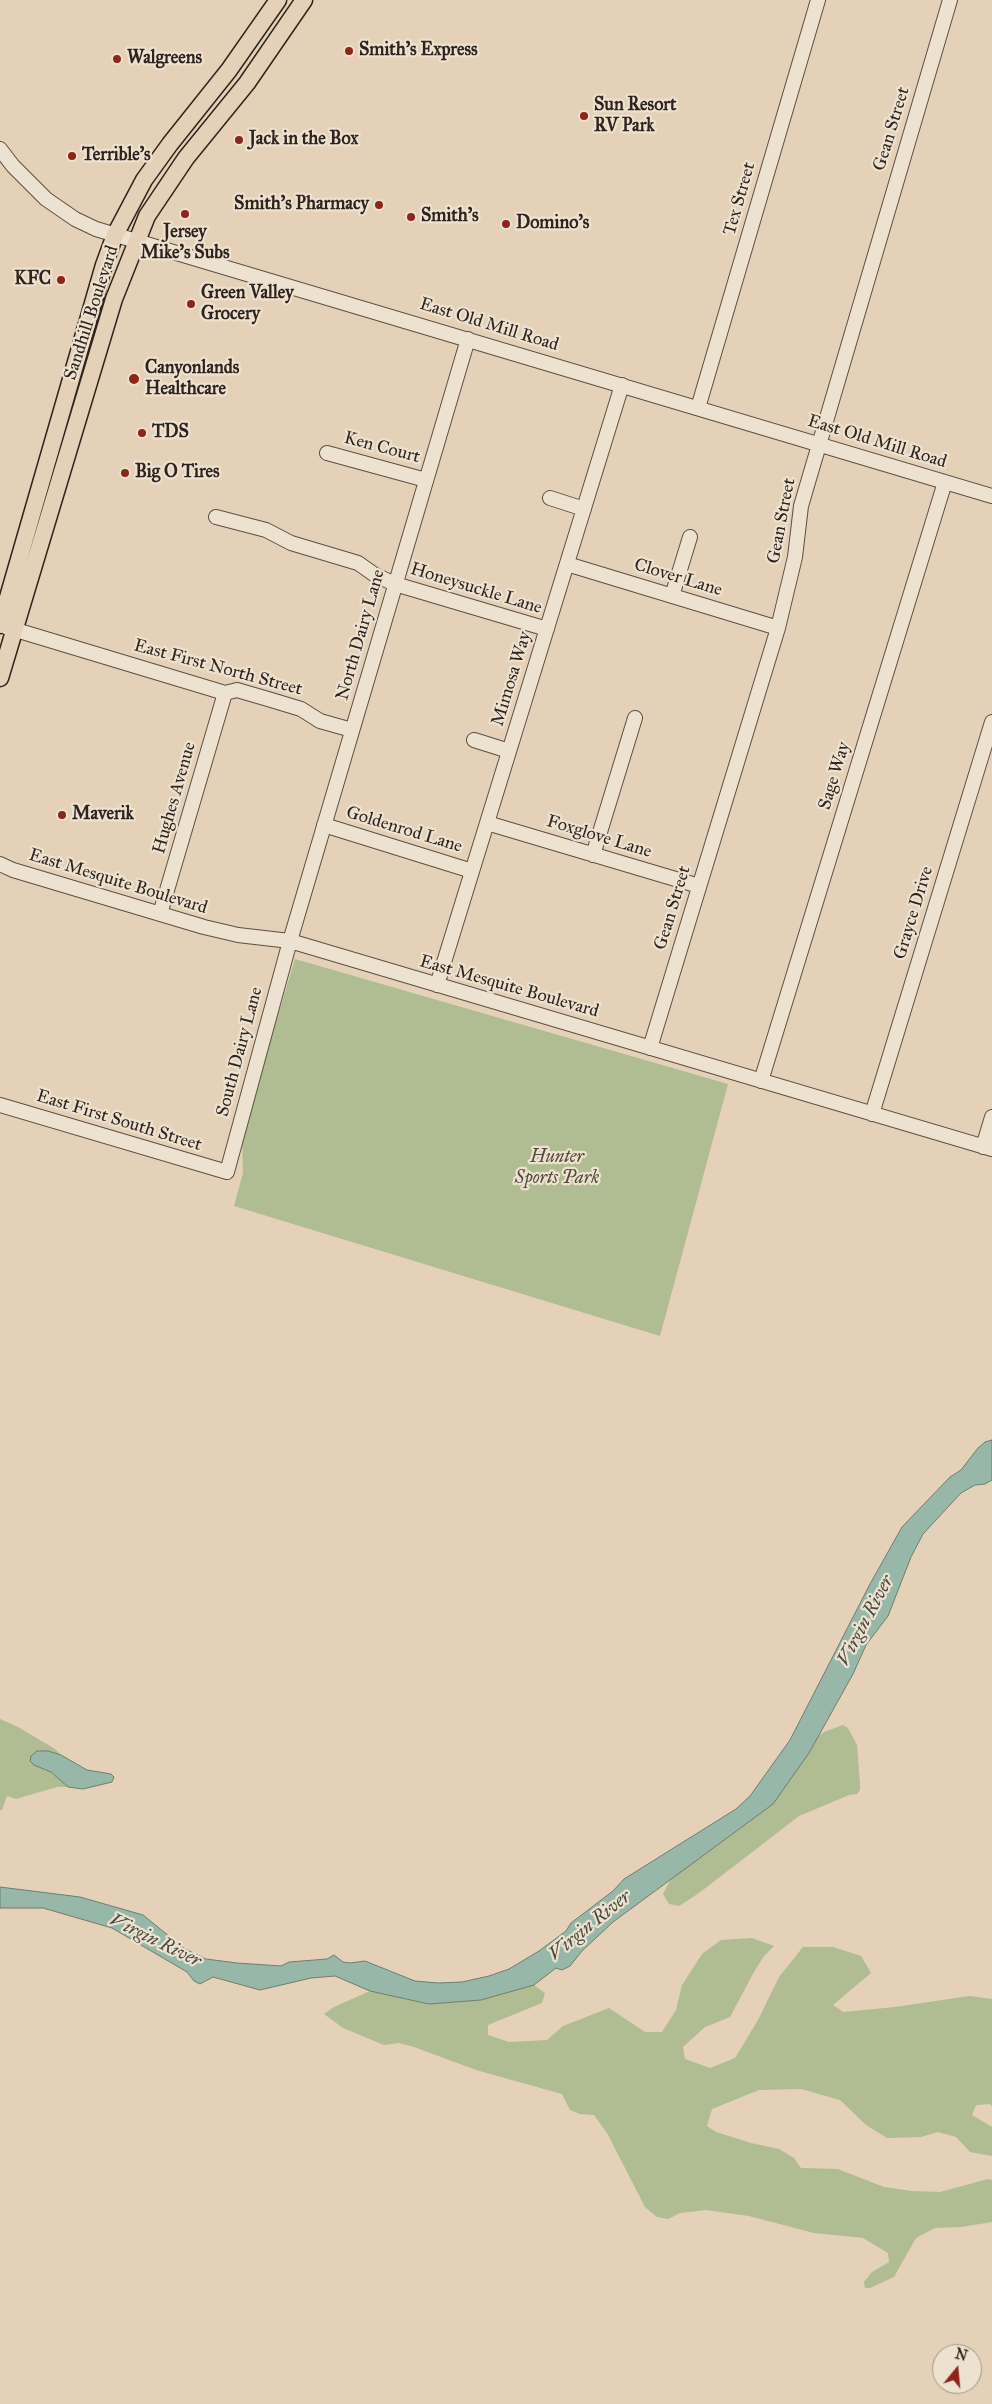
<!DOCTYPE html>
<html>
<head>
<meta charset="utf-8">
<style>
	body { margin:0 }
	#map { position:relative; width:992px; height:2404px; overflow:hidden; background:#e4d1b7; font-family:"IM FELL Great Primer",serif }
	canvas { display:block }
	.north { position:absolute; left:932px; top:2344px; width:50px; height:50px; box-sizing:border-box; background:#ede1d0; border:1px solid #a19588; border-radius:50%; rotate:17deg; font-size:14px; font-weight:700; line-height:20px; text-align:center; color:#2f241d }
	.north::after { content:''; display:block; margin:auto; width:18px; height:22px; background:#8f2418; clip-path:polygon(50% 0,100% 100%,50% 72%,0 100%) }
</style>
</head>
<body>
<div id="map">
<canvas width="992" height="2404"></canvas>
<div class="north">N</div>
</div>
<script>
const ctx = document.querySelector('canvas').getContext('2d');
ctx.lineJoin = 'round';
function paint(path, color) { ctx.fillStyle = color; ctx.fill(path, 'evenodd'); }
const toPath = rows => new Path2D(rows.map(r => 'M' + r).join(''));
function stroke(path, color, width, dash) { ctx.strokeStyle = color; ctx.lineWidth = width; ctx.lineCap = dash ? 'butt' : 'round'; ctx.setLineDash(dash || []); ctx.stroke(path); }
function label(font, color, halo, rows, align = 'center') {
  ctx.font = font + ' "IM FELL Great Primer",serif'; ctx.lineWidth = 4.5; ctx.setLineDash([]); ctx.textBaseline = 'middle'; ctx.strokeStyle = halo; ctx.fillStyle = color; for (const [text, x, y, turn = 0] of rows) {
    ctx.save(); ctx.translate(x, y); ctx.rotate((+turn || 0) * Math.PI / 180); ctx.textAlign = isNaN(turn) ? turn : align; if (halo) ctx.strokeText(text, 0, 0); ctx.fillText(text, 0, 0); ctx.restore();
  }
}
const green = toPath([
	[295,959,728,1084,660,1336,234,1206,243,1173,242,1135],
	[0,1719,18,1727,55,1749,61,1755,48,1751,34,1765,51,1772,68,1787,57,1787,16,1799,7,1796,2,1810,0,1810],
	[843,1725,848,1728,857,1745,860,1784,860,1790,857,1794,849,1795,799,1816,699,1893,679,1906,669,1904,663,1894,672,1877,732,1834,796,1770,809,1753,816,1738,824,1732],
	[752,1938,774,1946,764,1956,754,1972,730,2017,705,2027,683,2047,685,2059,710,2068,735,2058,758,2020,779,1977,803,1947,833,1947,861,1956,871,1973,833,2005,843,2012,895,2007,969,1996,992,1999,992,2106,990,2104,976,2105,972,2115,992,2127,992,2156,970,2152,956,2137,938,2132,921,2137,887,2138,866,2125,840,2100,801,2089,759,2090,712,2109,707,2126,716,2132,751,2143,779,2149,794,2158,801,2168,838,2169,884,2187,912,2191,940,2192,988,2179,992,2180,992,2222,961,2227,935,2228,916,2238,894,2277,870,2288,865,2288,864,2282,872,2272,889,2262,888,2253,863,2238,814,2233,749,2216,706,2210,680,2213,668,2219,657,2217,645,2207,607,2133,594,2115,580,2114,570,2110,562,2094,476,2070,414,2047,399,2043,384,2045,343,2028,324,2014,334,2007,370,1991,429,2004,481,2000,534,1985,545,1993,542,2003,488,2025,488,2035,509,2042,547,2040,563,2026,609,2008,645,2032,662,2032,676,2010,682,1985,702,1954,721,1940]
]);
const water = toPath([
	[992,1440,992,1480,985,1484,975,1485,961,1493,923,1534,911,1557,888,1616,866,1645,853,1674,809,1753,773,1804,613,1922,582,1951,570,1966,562,1970,556,1968,534,1985,481,2000,429,2004,370,1991,335,1976,311,1978,260,1990,213,1977,200,1984,194,1981,187,1972,112,1928,43,1908,0,1908,0,1887,80,1897,143,1915,185,1949,206,1959,237,1963,281,1966,289,1962,327,1959,334,1955,343,1962,350,1963,365,1961,415,1981,438,1983,462,1982,489,1976,509,1969,539,1951,566,1931,571,1923,613,1891,624,1879,736,1809,750,1796,790,1740,870,1584,902,1527,950,1477,961,1470,978,1448,985,1442,992,1440],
	[37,1751,48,1751,61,1755,87,1770,111,1774,114,1777,112,1782,83,1789,68,1787,51,1772,34,1765,30,1761,31,1756,37,1751]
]);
const minor = toPath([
	[0,149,13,166,46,199,75,219,96,229,992,496],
	[698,408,818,0],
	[327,453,426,480],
	[550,498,584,509],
	[216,517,266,530,291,543,358,563,375,575,395,584,547,629],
	[567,564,778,628],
	[672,596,690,537],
	[6,627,225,693,237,690,268,699,301,709,320,721,352,730],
	[474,740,509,751],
	[487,823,699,886],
	[324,825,472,871],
	[593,855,635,718],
	[0,864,13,870,204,927,238,935,290,941,992,1149],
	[160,914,225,693],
	[437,985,622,385],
	[650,1048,778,628,795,557,801,506,950,0],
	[761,1081,945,482],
	[0,1105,227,1172,290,941,468,339],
	[872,1114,992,722],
	[983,1147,992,1117]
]);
const major = toPath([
	[0,625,104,265,115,235,144,180,170,144,229,70,278,0],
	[0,678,114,299,147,216,186,158,247,83,304,0]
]);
const markers = [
	[349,51,5,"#8f2418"],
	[117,59,5,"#8f2418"],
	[584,116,5,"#8f2418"],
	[239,140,5,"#8f2418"],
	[72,156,5,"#8f2418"],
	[379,205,5,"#8f2418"],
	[185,214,5,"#8f2418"],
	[411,217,5,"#8f2418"],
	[506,224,5,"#8f2418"],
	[61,280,5,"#8f2418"],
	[191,304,5,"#8f2418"],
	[134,379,6,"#8f2418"],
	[142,433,5,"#8f2418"],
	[125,473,5,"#8f2418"],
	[62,815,5,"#8f2418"]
];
const poiNames = [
	["Smith's Express",359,51],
	["Walgreens",127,59],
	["Sun Resort",594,106],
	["RV Park",594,127],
	["Jack in the Box",249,140],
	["Terrible's",82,156],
	["Smith's Pharmacy",369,205,"right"],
	["Smith's",421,217],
	["Domino's",516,224],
	["Jersey",185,233,"center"],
	["Mike's Subs",185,254,"center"],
	["KFC",51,280,"right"],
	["Green Valley",201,294],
	["Grocery",201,315],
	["Canyonlands",145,369],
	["Healthcare",145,390],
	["TDS",152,433],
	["Big O Tires",135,473],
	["Maverik",72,815]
];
const streetNames = [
	["Gean Street",892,129,-73],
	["Tex Street",740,199,-74],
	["Sandhill Boulevard",92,313,-72],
	["East Old Mill Road",489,325,17],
	["East Old Mill Road",877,442,17],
	["Ken Court",382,448,15],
	["Gean Street",782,521,-79],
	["Clover Lane",678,578,17],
	["Honeysuckle Lane",476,589,17],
	["North Dairy Lane",361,635,-74],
	["East First North Street",218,668,15],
	["Mimosa Way",512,679,-73],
	["Sage Way",835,776,-73],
	["Hughes Avenue",175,798,-74],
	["Goldenrod Lane",404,830,17],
	["Foxglove Lane",599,837,17],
	["East Mesquite Boulevard",118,882,17],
	["Gean Street",673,908,-73],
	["Grayce Drive",914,913,-73],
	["East Mesquite Boulevard",509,987,16],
	["South Dairy Lane",240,1052,-75],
	["East First South Street",119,1121,17]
];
const parkNames = [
	["Hunter",557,1158],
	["Sports Park",557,1179]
];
const waterNames = [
	["Virgin River",866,1621,-62],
	["Virgin River",590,1926,-39],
	["Virgin River",155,1941,26]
];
paint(green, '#b0bc91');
paint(water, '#97b8a8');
stroke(water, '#6d7d70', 1);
stroke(minor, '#5c4f44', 16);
stroke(major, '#2f241d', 19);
stroke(minor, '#ede1d0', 14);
stroke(major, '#e4d1b7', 16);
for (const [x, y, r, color] of markers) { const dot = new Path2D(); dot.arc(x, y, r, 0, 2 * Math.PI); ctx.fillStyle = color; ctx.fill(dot); stroke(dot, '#ede1d0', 2); }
label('bold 18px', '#2f241d', '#ede1d0', poiNames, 'left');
label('18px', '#2f241d', '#ede1d0', streetNames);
label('italic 18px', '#4f4a3a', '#ede1d0', parkNames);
label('italic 19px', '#494940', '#ede1d0', waterNames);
</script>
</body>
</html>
